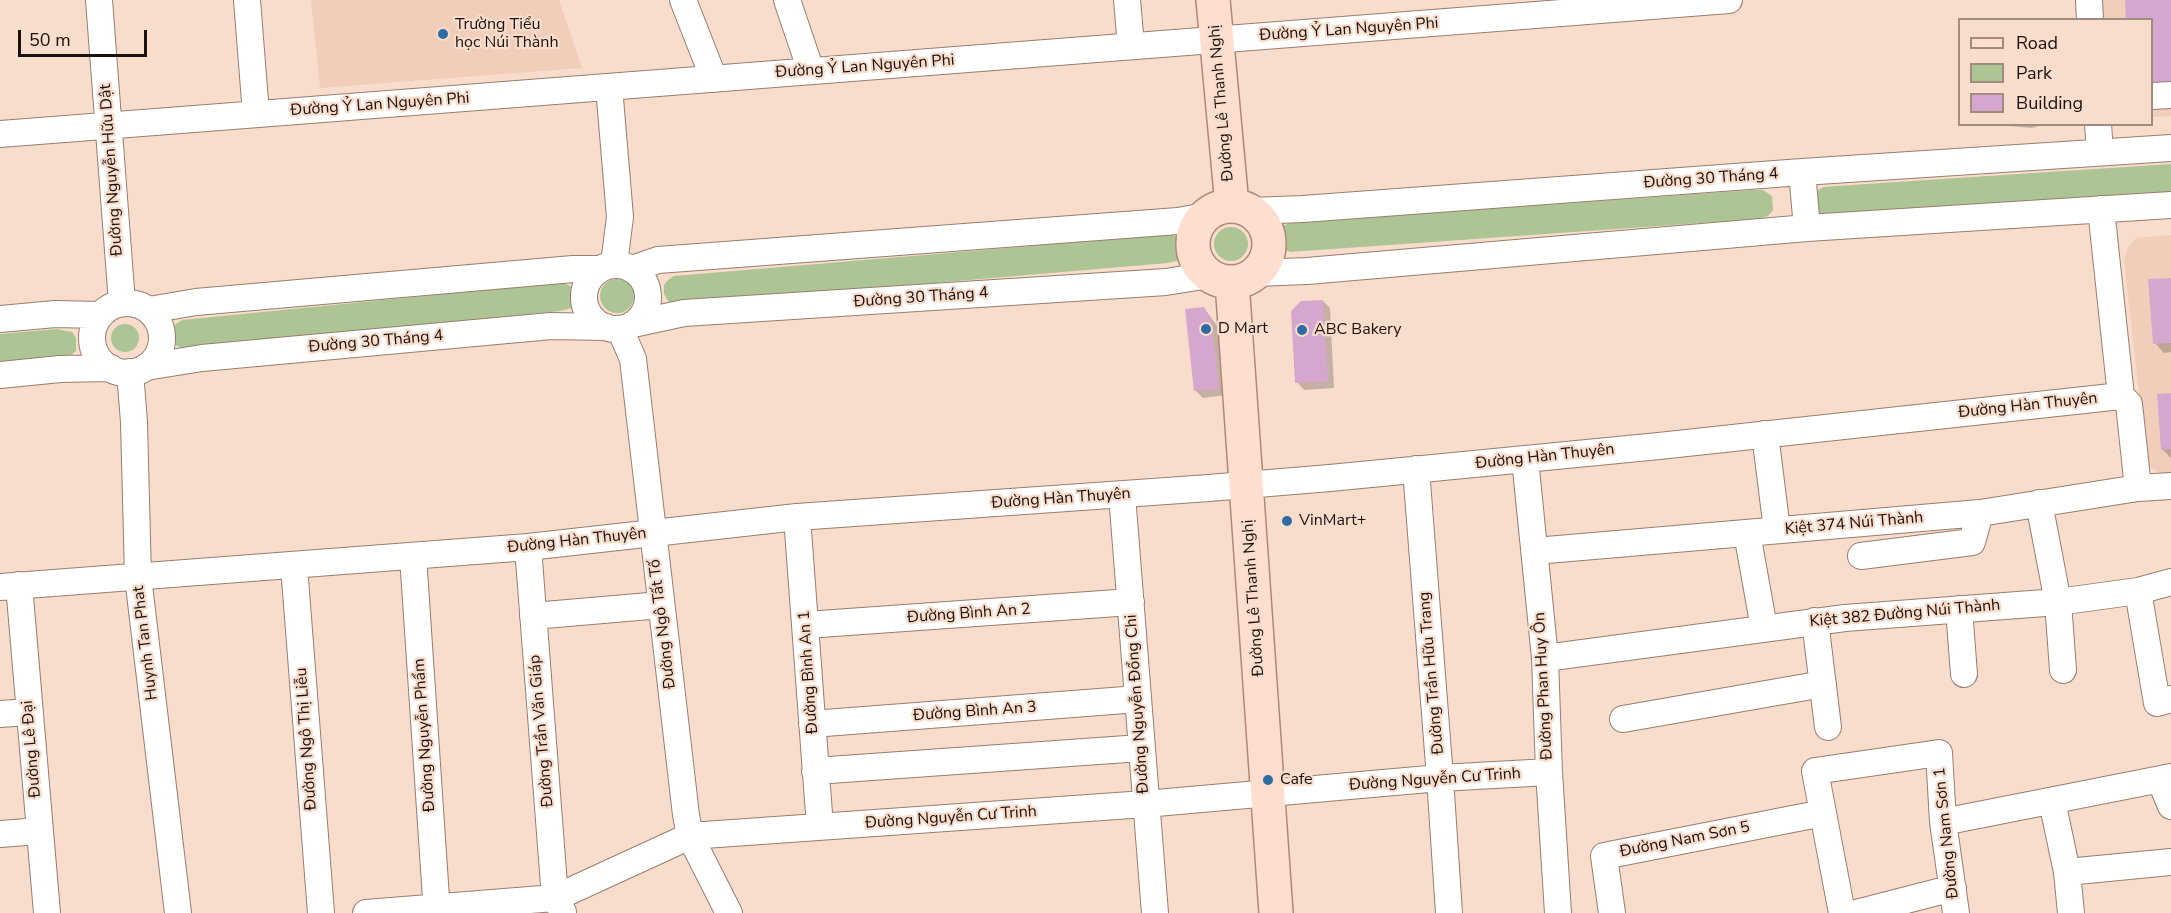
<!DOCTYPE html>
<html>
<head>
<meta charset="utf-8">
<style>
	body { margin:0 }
	#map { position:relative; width:2171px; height:913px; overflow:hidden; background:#f8dccc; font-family:"Nunito Sans",sans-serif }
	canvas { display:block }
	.legend { position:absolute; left:1958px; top:18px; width:195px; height:108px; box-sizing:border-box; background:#f8dccc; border:2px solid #a08b7f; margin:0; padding:8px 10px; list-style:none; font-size:18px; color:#1b110c }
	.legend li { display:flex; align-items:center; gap:12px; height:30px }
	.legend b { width:30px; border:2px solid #a08b7f }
	.scale { position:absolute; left:18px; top:30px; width:129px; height:27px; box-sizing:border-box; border:3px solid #1b110c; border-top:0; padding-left:8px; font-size:18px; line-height:21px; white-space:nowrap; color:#1b110c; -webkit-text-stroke:4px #f8dccc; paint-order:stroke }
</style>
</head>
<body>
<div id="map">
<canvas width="2171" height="913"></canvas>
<ul class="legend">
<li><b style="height:8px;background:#fedecf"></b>Road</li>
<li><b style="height:16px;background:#adc595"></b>Park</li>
<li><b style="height:16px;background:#d5a7ce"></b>Building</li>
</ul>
<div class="scale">50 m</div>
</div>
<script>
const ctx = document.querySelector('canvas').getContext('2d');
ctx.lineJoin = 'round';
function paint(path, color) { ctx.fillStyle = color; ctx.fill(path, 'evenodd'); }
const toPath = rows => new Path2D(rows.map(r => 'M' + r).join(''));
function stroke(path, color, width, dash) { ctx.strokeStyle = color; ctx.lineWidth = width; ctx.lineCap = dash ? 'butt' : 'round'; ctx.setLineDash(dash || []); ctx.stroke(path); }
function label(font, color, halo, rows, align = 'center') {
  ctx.font = font + ' "Nunito Sans",sans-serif'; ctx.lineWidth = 4.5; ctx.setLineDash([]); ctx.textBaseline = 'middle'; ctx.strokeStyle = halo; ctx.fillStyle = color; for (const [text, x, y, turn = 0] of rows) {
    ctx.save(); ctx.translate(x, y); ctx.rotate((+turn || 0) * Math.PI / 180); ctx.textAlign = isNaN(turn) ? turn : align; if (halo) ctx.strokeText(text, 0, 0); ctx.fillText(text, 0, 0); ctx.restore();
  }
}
const built = toPath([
	[311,0,559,0,582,68,320,88],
	[2100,0,2171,0,2171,116,2152,117,2152,20,2102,19],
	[2171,235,2171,472,2159,473,2147,464,2124,260,2128,247,2136,238]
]);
const green = toPath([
	[2171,164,2171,194,1825,216,1818,213,1814,196,1818,190,1824,187,1836,186],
	[1752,190,1763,190,1772,196,1773,210,1768,216,1758,219,1290,252,1283,248,1278,241,1279,232,1283,226,1289,223],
	'1214 244a17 17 0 1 1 34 0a17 17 0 1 1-34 0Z',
	[1162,235,1173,235,1182,241,1183,254,1179,260,1168,263,676,305,668,301,664,294,664,285,668,280,674,276],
	'600 296a17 17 0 1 1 34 0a17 17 0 1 1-34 0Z',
	[554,283,565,283,574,289,575,302,571,308,560,311,183,349,176,345,172,338,172,329,176,324,182,320],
	'111 338a14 14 0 1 1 28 0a14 14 0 1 1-28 0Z',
	[57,329,72,332,76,338,76,351,71,355,0,363,0,334]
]);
const shadow = toPath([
	[2126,0,2171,0,2152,96,2152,20,2128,20],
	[1987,124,2045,124,2032,128],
	[2171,279,2171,352,2164,353,2155,343],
	[1323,301,1330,308,1334,388,1304,390,1297,382],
	[1204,308,1218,327,1226,395,1203,398,1196,391],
	[2171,395,2171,458,2162,449]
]);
const building = toPath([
	[2125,0,2171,0,2171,85,2152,86,2152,20,2126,19],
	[2171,278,2171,343,2153,344,2148,279],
	[1323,300,1328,381,1295,383,1291,311,1301,301],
	[1204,307,1211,319,1219,389,1194,391,1185,309],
	[2171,393,2171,449,2161,450,2157,394]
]);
const minor = toPath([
	[99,0,122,303],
	[247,0,256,114],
	[683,0,714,79],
	[787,0,811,71],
	[1127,0,1131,46],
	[2089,0,2090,20],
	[609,87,620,217,614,264],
	[2152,96,2171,95],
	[2098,124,2100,152],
	[0,134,1729,0],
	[1802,172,1807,228],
	[2101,209,2121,396,2129,404,2138,488],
	[1251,211,1303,209,1802,172,2171,148],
	'584 297a32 32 0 1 1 64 0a32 32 0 1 1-64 0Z',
	[632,269,658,260,1178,221,1206,216],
	[1256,273,1307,271,1807,228,2171,205],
	'92 338a35 35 0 1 1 70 0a35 35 0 1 1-70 0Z',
	[149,310,196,302,573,269,600,269],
	[0,319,55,314,101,315],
	[633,324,684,313,1166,282,1209,275],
	[620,329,633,359,686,815,690,836,729,913],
	[146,367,202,358,551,326,606,327],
	[130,372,134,422,138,577,178,913],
	[0,375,60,369,111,368],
	[1765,434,1777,530],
	[1525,459,1545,658,1549,772,1558,913],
	[1416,469,1440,778,1449,913],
	[1122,495,1155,913],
	[2039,503,2058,602,2063,670],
	[797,517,820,827],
	[1747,533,1764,628],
	[528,547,555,898,563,912],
	[1535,551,1980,513,2138,488,2171,486],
	[413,556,437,913],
	[1861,556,1972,542,1980,513],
	[294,566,321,913],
	[19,585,47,913],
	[0,587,528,547,797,517,1209,488,1330,478,1659,446,2121,396],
	[2138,591,2157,703,2171,699],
	[1959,609,1964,674],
	[533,616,661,605],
	[1815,621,1828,727],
	[806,625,1131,602],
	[1545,658,1845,618,2058,602,2138,591,2171,582],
	[0,714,29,712],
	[1623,719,1823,684],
	[812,724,1138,699],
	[815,771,1141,748],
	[2160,780,2171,806],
	[2052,801,2067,872,2071,913],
	[1943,822,2171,777],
	[0,834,39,831],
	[2067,872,2171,862],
	[366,913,555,898,690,836,1145,804,1440,778,1549,772],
	[1612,913,1604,856,1823,813],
	[1842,913,1815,771,1939,753,1943,822,1956,913],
	[1856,913,1953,888]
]);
const major = toPath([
	[1213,0,1232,205],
	'1193 244a38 38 0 1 1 76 0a38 38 0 1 1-76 0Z',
	[1232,282,1276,913]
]);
const markers = [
	[443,34,6,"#2e6ba2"],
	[1206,329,6,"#2e6ba2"],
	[1302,330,6,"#2e6ba2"],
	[1287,521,6,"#2e6ba2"],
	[1268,780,6,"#2e6ba2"]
];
const poiNames = [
	["Trường Tiểu",455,25],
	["học Núi Thành",455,43],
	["D Mart",1218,329],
	["ABC Bakery",1314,330],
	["VinMart+",1299,521],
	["Cafe",1280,780]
];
const streetNames = [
	["Đường Ỷ Lan Nguyên Phi",1349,30,-4],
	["Đường Ỷ Lan Nguyên Phi",865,67,-4],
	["Đường Lê Thanh Nghị",1222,103,-95],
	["Đường Ỷ Lan Nguyên Phi",380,105,-4],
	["Đường Nguyễn Hữu Dật",112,170,-94],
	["Đường 30 Tháng 4",1711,179,-4],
	["Đường 30 Tháng 4",921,298,-4],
	["Đường 30 Tháng 4",376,342,-5],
	["Đường Hàn Thuyên",2028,406,-6],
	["Đường Hàn Thuyên",1545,457,-6],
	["Đường Hàn Thuyên",1061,499,-4],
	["Kiệt 374 Núi Thành",1854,524,-5],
	["Đường Hàn Thuyên",577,541,-6],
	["Đường Lê Thanh Nghị",1254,598,-94],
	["Đường Bình An 2",969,614,-4],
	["Kiệt 382 Đường Núi Thành",1905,614,-5],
	["Đường Ngô Tất Tố",663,624,-97],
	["Huynh Tan Phat",146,643,-97],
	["Đường Bình An 1",809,672,-94],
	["Đường Trần Hữu Trang",1432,673,-95],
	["Đường Phan Huy Ôn",1544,686,-93],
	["Đường Nguyễn Đổng Chi",1138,704,-94],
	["Đường Bình An 3",975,712,-4],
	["Đường Trần Văn Giáp",542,731,-95],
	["Đường Nguyễn Phẩm",425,735,-94],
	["Đường Ngô Thị Liễu",307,739,-94],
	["Đường Lê Đại",32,749,-95],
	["Đường Nguyễn Cư Trinh",1435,780,-4],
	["Đường Nguyễn Cư Trinh",951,818,-4],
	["Đường Nam Sơn 1",1947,833,-96],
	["Đường Nam Sơn 5",1685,840,-11]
];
paint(built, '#f1ceba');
paint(green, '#adc595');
paint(shadow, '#0003');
paint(building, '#d5a7ce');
stroke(minor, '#977e6f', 28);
stroke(major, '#af8876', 36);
stroke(minor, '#fff', 26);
stroke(major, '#fedecf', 33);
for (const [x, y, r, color] of markers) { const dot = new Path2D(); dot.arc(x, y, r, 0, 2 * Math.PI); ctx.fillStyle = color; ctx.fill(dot); stroke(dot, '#f8dccc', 2); }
label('16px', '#1b110c', '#f8dccc', poiNames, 'left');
label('16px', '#1b110c', '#f8dccc', streetNames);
</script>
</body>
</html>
